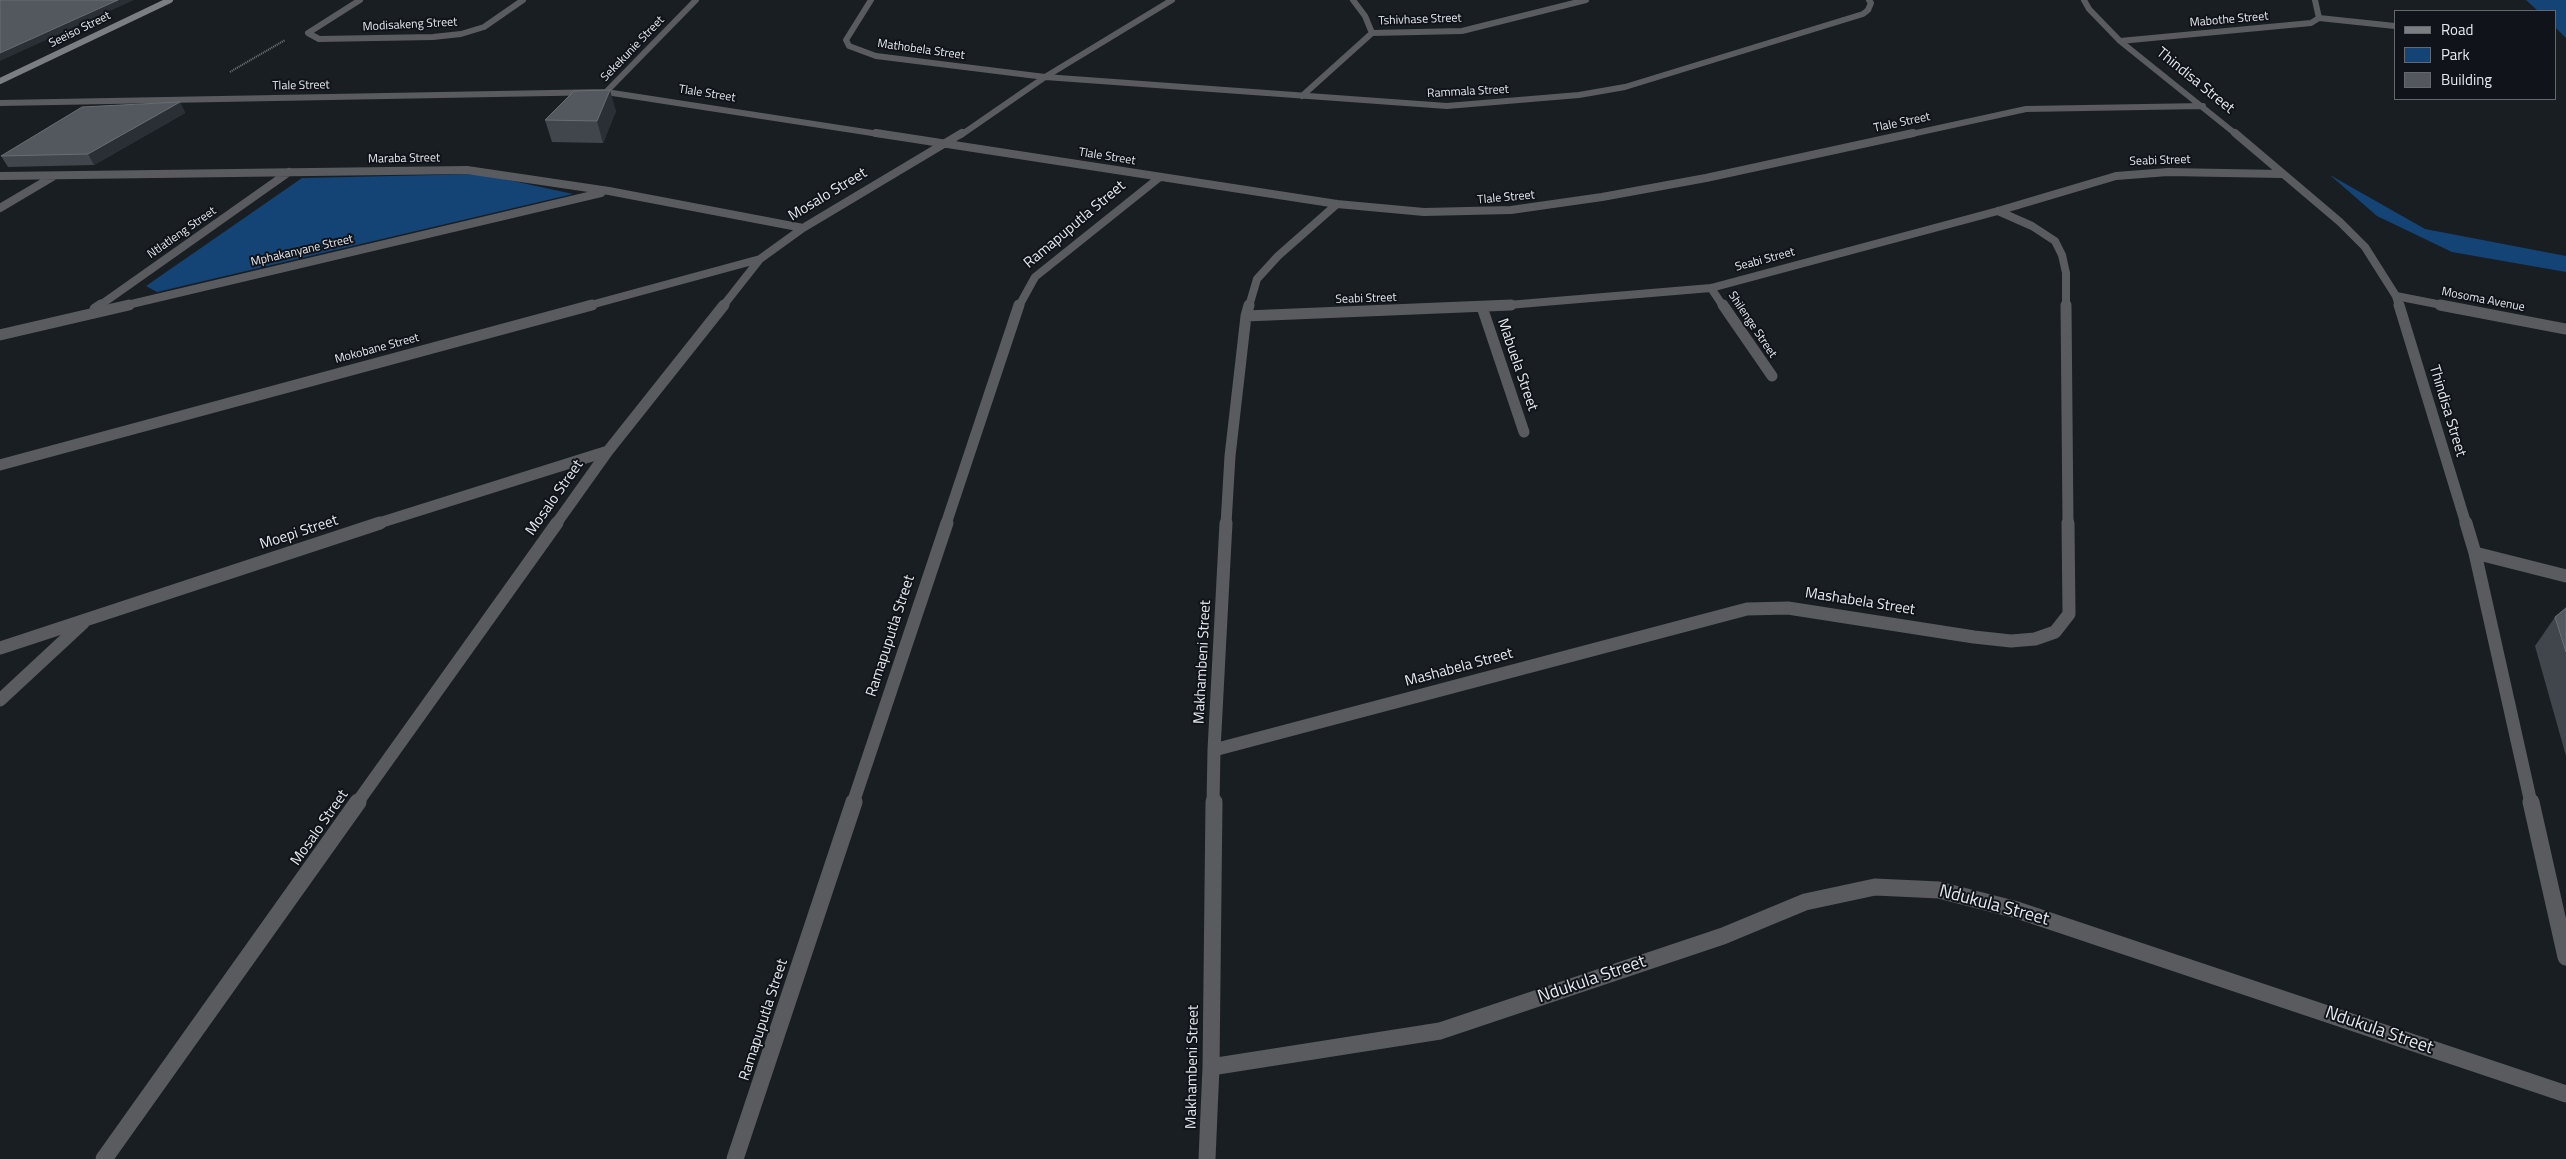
<!DOCTYPE html>
<html>
<head>
<meta charset="utf-8">
<style>
	body { margin:0 }
	#map { position:relative; width:2566px; height:1159px; overflow:hidden; background:#191e23; font-family:"Titillium Web",sans-serif }
	canvas { display:block }
	.legend { position:absolute; left:2394px; top:10px; width:162px; height:90px; box-sizing:border-box; background:#10141a; border:1px solid #65696e; margin:0; padding:6px 9px; list-style:none; font-size:15px; color:#e5e9ed }
	.legend li { display:flex; align-items:center; gap:10px; height:25px }
	.legend b { width:25px; border:1px solid #65696e }
</style>
</head>
<body>
<div id="map">
<canvas width="2566" height="1159"></canvas>
<ul class="legend">
<li><b style="height:6px;background:#7b7f84"></b>Road</li>
<li><b style="height:14px;background:#144475"></b>Park</li>
<li><b style="height:14px;background:#52585d"></b>Building</li>
</ul>
</div>
<script>
const ctx = document.querySelector('canvas').getContext('2d');
ctx.lineJoin = 'round';
function paint(path, color) { ctx.fillStyle = color; ctx.fill(path, 'evenodd'); }
const toPath = rows => new Path2D(rows.map(r => 'M' + r).join(''));
function stroke(path, color, width, dash) { ctx.strokeStyle = color; ctx.lineWidth = width; ctx.lineCap = dash ? 'butt' : 'round'; ctx.setLineDash(dash || []); ctx.stroke(path); }
function label(font, color, halo, rows, align = 'center') {
  ctx.font = font + ' "Titillium Web",sans-serif'; ctx.lineWidth = 4; ctx.setLineDash([]); ctx.textBaseline = 'middle'; ctx.strokeStyle = halo; ctx.fillStyle = color; for (const [text, x, y, turn = 0] of rows) {
    ctx.save(); ctx.translate(x, y); ctx.rotate((+turn || 0) * Math.PI / 180); ctx.textAlign = isNaN(turn) ? turn : align; if (halo) ctx.strokeText(text, 0, 0); ctx.fillText(text, 0, 0); ctx.restore();
  }
}
const green = toPath([
	[2526,0,2566,0,2566,38,2555,27,2555,11,2538,11],
	[481,174,573,194,157,292,146,286,302,178],
	[2330,175,2425,229,2566,256,2566,272,2452,252,2377,216]
]);
const path = toPath([
	[230,72,285,40]
]);
const streetFar4 = toPath([
	[360,0,308,33,319,39,433,37,461,34,484,27,523,0],
	[871,0,846,40,849,46,876,56,1045,77,1447,106,1579,95,1625,87,1863,14,1868,10,1871,3,1869,0],
	[2084,0,2089,9,2120,41,2237,135],
	[2319,18,2395,26],
	[1372,33,1462,31,1586,0],
	[2120,41,2311,23,2319,18,2315,0],
	[606,92,696,0],
	[1302,96,1372,33,1365,16,1353,0],
	[0,103,606,92,885,135],
	[961,135,1045,77,1172,0],
	[1907,135,2026,109,2203,106]
]);
const streetFar3 = toPath([
	[876,133,1337,204,1424,212,1511,210,1602,197,1706,178,1913,133],
	[2235,133,2340,222,2365,247,2396,296,2399,306],
	[0,176,467,170,609,191,803,228],
	[0,208,54,176],
	[1998,211,2032,226,2055,241,2062,255,2066,273,2066,306],
	[1711,288,1723,306],
	[2396,296,2447,306],
	[99,306,289,172],
	[123,306,601,193],
	[587,306,760,259],
	[723,306,760,259,803,228,962,133],
	[1019,306,1035,277,1160,177],
	[1249,306,1257,279,1278,256,1337,204],
	[1496,306,1711,288,1998,211,2116,176,2168,172,2281,174]
]);
const streetFar2 = toPath([
	[1723,305,1772,376],
	[2066,305,2068,524],
	[2399,305,2466,524],
	[2440,305,2566,329],
	[1482,307,1524,432],
	[95,309,101,305],
	[1246,316,1511,305],
	[0,335,129,305],
	[0,465,592,305],
	[376,524,608,451],
	[556,524,608,451,724,305],
	[946,524,1019,305],
	[1226,524,1230,456,1246,316,1249,305]
]);
const streetFar1 = toPath([
	[2466,523,2475,553,2531,803],
	[2475,553,2566,576],
	[0,648,380,523],
	[0,700,83,623],
	[1214,750,1747,609,1788,608,1974,637,2011,641,2035,639,2055,632,2069,614,2068,523],
	[357,803,557,523],
	[853,803,947,523],
	[1213,803,1214,750,1226,523]
]);
const street = toPath([
	[2531,802,2566,957],
	[1211,1067,1440,1031,1723,936,1805,902,1875,887,1939,890,2017,910,2566,1094],
	[104,1159,358,802],
	[735,1159,854,802],
	[1207,1159,1211,1067,1214,802]
]);
const secondary = toPath([
	[0,81,170,0]
]);
const wall = toPath([
	[180,102,185,113,94,165,8,167,1,156],
	[616,111,603,143,552,142,545,120],
	[2566,608,2566,756,2535,646,2555,617]
]);
const shadedWall = toPath([
	[118,0,134,0,0,61,0,53],
	[610,90,616,111,603,143,597,121],
	[180,102,185,113,94,165,88,154]
]);
const building = toPath([
	[0,0,118,0,0,53,0,0],
	[610,90,597,121,545,120,574,91,610,90],
	[180,102,88,154,1,156,82,107,180,102],
	[2566,608,2566,652,2555,617,2566,608]
]);
const farStreetnames = [
	["Tshivhase Street",1420,20,-2],
	["Mabothe Street",2229,20,-5],
	["Modisakeng Street",410,25,-3],
	["Seeiso Street",80,30,-26],
	["Sekekunie Street",633,49,-46],
	["Mathobela Street",921,50,8],
	["Tlale Street",301,86,-1],
	["Rammala Street",1468,92,-3],
	["Tlale Street",707,94,9],
	["Tlale Street",1902,123,-12],
	["Tlale Street",1107,157,9],
	["Maraba Street",404,159,-1],
	["Seabi Street",2160,161,-2],
	["Tlale Street",1506,198,-5],
	["Ntlatleng Street",182,233,-35],
	["Mphakanyane Street",302,251,-13],
	["Seabi Street",1765,260,-15],
	["Seabi Street",1366,299,-2],
	["Mosoma Avenue",2483,300,11],
	["Shilenge Street",1752,325,56],
	["Mokobane Street",377,349,-15]
];
const streetNames = [
	["Thindisa Street",2195,81,39],
	["Mosalo Street",828,195,-31],
	["Ramapuputla Street",1075,225,-40],
	["Mabuela Street",1517,365,71],
	["Thindisa Street",2447,411,73],
	["Mosalo Street",555,498,-55],
	["Moepi Street",299,533,-18],
	["Mashabela Street",1860,602,9],
	["Ramapuputla Street",891,636,-72],
	["Makhambeni Street",1203,662,-87],
	["Mashabela Street",1459,668,-15],
	["Mosalo Street",320,828,-55],
	["Ramapuputla Street",764,1020,-72],
	["Makhambeni Street",1193,1067,-89]
];
const nearStreetnames = [
	["Ndukula Street",1994,906,15],
	["Ndukula Street",1592,980,-19],
	["Ndukula Street",2379,1031,19]
];
paint(green, '#144475');
stroke(path, '#767b80', 2, [1, 1]);
stroke(streetFar4, '#595b5e', 6);
stroke(streetFar3, '#595b5e', 8);
stroke(streetFar2, '#595b5e', 11);
stroke(streetFar1, '#595b5e', 13);
stroke(street, '#595b5e', 17);
stroke(secondary, '#7b7f84', 6);
paint(wall, '#40464c');
paint(shadedWall, '#292f34');
paint(building, '#52585d');
stroke(building, '#696e74', 1);
label('12px', '#e5e9ed', '#10141a', farStreetnames);
label('15px', '#e5e9ed', '#10141a', streetNames);
label('18px', '#e5e9ed', '#10141a', nearStreetnames);
</script>
</body>
</html>
